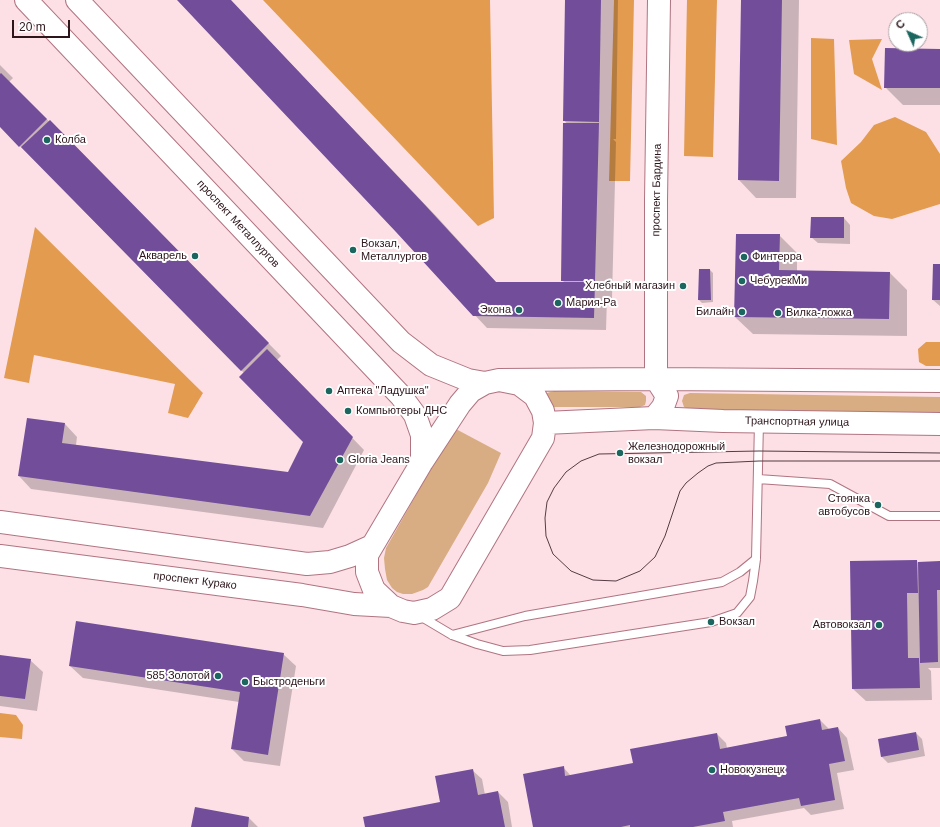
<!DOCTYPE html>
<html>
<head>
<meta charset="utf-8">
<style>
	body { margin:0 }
	#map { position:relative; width:940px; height:827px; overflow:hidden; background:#fce0e6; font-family:Helvetica,sans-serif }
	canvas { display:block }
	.north { position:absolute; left:888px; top:12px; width:40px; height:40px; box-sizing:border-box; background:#fff; border:1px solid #aba1a4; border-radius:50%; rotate:315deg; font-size:11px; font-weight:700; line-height:16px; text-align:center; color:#2c151b }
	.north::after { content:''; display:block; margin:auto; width:14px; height:18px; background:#1b665e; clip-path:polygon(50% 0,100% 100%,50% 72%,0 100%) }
	.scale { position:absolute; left:12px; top:20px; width:58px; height:18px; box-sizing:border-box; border:2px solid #2c151b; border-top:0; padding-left:5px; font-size:12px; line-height:14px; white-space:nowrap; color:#2c151b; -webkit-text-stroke:3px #fff; paint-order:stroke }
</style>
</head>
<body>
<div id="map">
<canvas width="940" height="827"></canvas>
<div class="north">С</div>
<div class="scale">20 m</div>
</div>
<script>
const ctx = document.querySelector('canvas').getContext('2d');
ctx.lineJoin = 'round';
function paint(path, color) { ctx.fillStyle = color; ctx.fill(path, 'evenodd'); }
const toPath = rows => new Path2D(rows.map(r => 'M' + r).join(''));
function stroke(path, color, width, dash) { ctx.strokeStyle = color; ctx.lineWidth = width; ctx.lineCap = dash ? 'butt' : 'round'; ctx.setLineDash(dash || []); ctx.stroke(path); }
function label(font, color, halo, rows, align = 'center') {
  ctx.font = font + ' Helvetica,sans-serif'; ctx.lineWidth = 4; ctx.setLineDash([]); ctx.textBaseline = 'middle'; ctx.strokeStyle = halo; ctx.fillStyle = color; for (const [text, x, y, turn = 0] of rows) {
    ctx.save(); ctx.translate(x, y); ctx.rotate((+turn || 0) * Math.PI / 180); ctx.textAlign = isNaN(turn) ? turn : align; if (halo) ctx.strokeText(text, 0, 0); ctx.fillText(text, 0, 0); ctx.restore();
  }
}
const green = toPath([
	[554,391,641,392,646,396,646,401,645,405,640,407,553,407,544,398,547,393],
	[690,393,940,397,940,413,690,410,684,407,682,401,684,395],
	[454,428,501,453,488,483,428,587,423,590,412,594,403,594,397,592,392,588,387,580,385,569,384,558,386,548]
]);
const forest = toPath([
	[263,0,490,0,494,218,478,226],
	[614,0,634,0,630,181,609,181],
	[687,0,717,0,713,157,684,156],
	[811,38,834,39,837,145,811,139],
	[882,39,872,59,882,90,854,74,849,40],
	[895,117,926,132,940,154,940,204,892,219,874,216,851,203,846,188,841,161,861,142,874,125],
	[35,227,203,393,188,418,168,413,175,384,34,355,29,383,4,378],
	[926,342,940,342,940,366,926,366,919,362,918,349],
	[0,713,16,715,23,725,22,739,0,737]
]);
const shadow = toPath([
	[179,0,230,0,438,218,497,283,565,283,562,280,567,124,564,120,566,0,618,0,616,139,613,139,616,142,612,298,607,298,606,330,487,328],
	[742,0,799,0,796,198,756,198,739,180],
	[940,50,940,105,903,105,885,87],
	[0,65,13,78,9,82,62,134,281,356,277,360,364,450,323,528,31,489,19,476,28,419,65,424,77,437,76,445,289,473,304,441,244,373,0,126],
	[812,218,844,218,850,225,850,244,818,243,811,237],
	[779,235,797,253,797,272,890,273,907,290,907,336,753,334,735,317],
	[940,265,940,306,933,300],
	[700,270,710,270,713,273,713,302,702,303,699,300],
	[917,561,918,563,940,562,940,668,928,668,931,671,932,700,866,701,853,689],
	[283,654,296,666,280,766,244,761,232,749,239,702,83,678,70,666],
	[0,656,30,660,43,672,37,711,0,706],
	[820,720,830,730,838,728,847,738,854,770,837,773,844,809,811,815,804,808,732,821,733,827,534,827,563,767,571,776,634,764,717,734,726,743,727,748,788,736],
	[916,733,922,739,925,756,888,763,882,757,879,740],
	[472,770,482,779,485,795,498,792,508,802,512,827,366,827,441,803],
	[195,808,249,818,258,827,192,827]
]);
const building = toPath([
	[177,0,231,0,425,205,496,282,595,282,594,318,473,316,396,232],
	[565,0,601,0,599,122,563,121],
	[741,0,782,0,779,181,738,180],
	[885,48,940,49,940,88,884,88],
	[1,73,47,119,19,147,0,127,0,74],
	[50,120,269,343,241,371,21,147],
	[563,123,599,123,595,281,561,281],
	[811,217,844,217,844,238,810,238],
	[736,234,780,234,779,270,890,272,889,319,734,317],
	[933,264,940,264,940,300,932,300],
	[699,269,710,269,711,300,698,300],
	[267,349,353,437,310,516,18,476,27,418,65,423,62,443,288,472,303,442,239,377],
	[917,560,918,593,907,593,908,658,919,658,920,688,852,689,850,561],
	[940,561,940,590,937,590,938,662,920,663,918,562],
	[76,621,284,653,268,755,231,749,240,692,69,666],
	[0,655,31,659,25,699,0,696],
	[820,719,822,730,838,727,845,761,829,764,835,800,801,806,799,798,723,812,725,821,693,827,630,827,630,825,621,827,533,827,523,774,564,766,565,776,633,763,630,749,717,733,720,749,787,736,785,726],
	[916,732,919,750,881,757,878,739],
	[473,769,478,795,498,791,505,827,365,827,363,817,440,802,435,776],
	[195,807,249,817,248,827,191,827]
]);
const lane = toPath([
	[758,479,830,484,889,516,940,516],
	[420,616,452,635,477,644,503,651,530,650,711,622,737,613,750,597,753,581,756,559,759,422],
	[452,635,525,616,722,582,740,572,756,559]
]);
const secondary = toPath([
	[26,0,401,396,415,415,422,435,422,462],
	[77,0,401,342,431,365,468,380,485,383],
	[656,379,656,200,659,0],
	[499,380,519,384,535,396,543,411,545,423,543,438,450,598,432,609,414,613,403,611,391,606,374,590,367,572,367,555,422,462,460,404,471,391,485,383,499,380,656,379,940,381],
	[654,418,663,407,667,396,656,379],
	[545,423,654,418,723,421,940,424],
	[0,522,307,564,330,562,350,556,372,546],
	[0,556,302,595,354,604,391,606]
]);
const tram = toPath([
	[940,453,759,451,599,454,581,461,566,472,554,488,547,502,545,518,546,536,553,554,571,571,593,580,616,581,640,571,655,557,665,536,680,491,686,483,698,473,708,466,716,463,759,461,940,461]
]);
const markers = [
	[47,140,4,"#1b665e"],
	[353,250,4,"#1b665e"],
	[195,256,4,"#1b665e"],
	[744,257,4,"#1b665e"],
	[742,281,4,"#1b665e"],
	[683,286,4,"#1b665e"],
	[558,303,4,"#1b665e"],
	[519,310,4,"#1b665e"],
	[742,312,4,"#1b665e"],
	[778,313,4,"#1b665e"],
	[329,391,4,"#1b665e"],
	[348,411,4,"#1b665e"],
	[620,453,4,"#1b665e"],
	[340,460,4,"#1b665e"],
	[878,505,4,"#1b665e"],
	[711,622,4,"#1b665e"],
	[879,625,4,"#1b665e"],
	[218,676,4,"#1b665e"],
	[245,682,4,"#1b665e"],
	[712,770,4,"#1b665e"]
];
const poiNames = [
	["Колба",55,140],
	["Вокзал,",361,244],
	["Металлургов",361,257],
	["Акварель",187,256,"right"],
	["Финтерра",752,257],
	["ЧебурекМи",750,281],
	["Хлебный магазин",675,286,"right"],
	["Мария-Ра",566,303],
	["Экона",511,310,"right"],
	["Билайн",734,312,"right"],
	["Вилка-ложка",786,313],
	["Аптека \"Ладушка\"",337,391],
	["Компьютеры ДНС",356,411],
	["Железнодорожный",628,447],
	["вокзал",628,460],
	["Gloria Jeans",348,460],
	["Стоянка",870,499,"right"],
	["автобусов",870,512,"right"],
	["Вокзал",719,622],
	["Автовокзал",871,625,"right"],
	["585 Золотой",210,676,"right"],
	["Быстроденьги",253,682],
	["Новокузнецк",720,770]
];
const streetNames = [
	["проспект Бардина",657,190,-89],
	["проспект Металлургов",238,224,47],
	["Транспортная улица",797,422,1],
	["проспект Курако",195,581,7]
];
paint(green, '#d8ad83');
paint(forest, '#e39b50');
paint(shadow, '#0003');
paint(building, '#724d9a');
stroke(lane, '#b07481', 10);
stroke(secondary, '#b07481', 24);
stroke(lane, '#fff', 8);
stroke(secondary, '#fff', 22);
stroke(tram, '#543c42', 1);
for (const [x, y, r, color] of markers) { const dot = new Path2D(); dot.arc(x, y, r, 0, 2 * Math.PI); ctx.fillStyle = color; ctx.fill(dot); stroke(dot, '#fff', 1.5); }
label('11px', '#2c151b', '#fff', poiNames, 'left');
label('11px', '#2c151b', '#fff', streetNames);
</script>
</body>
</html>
